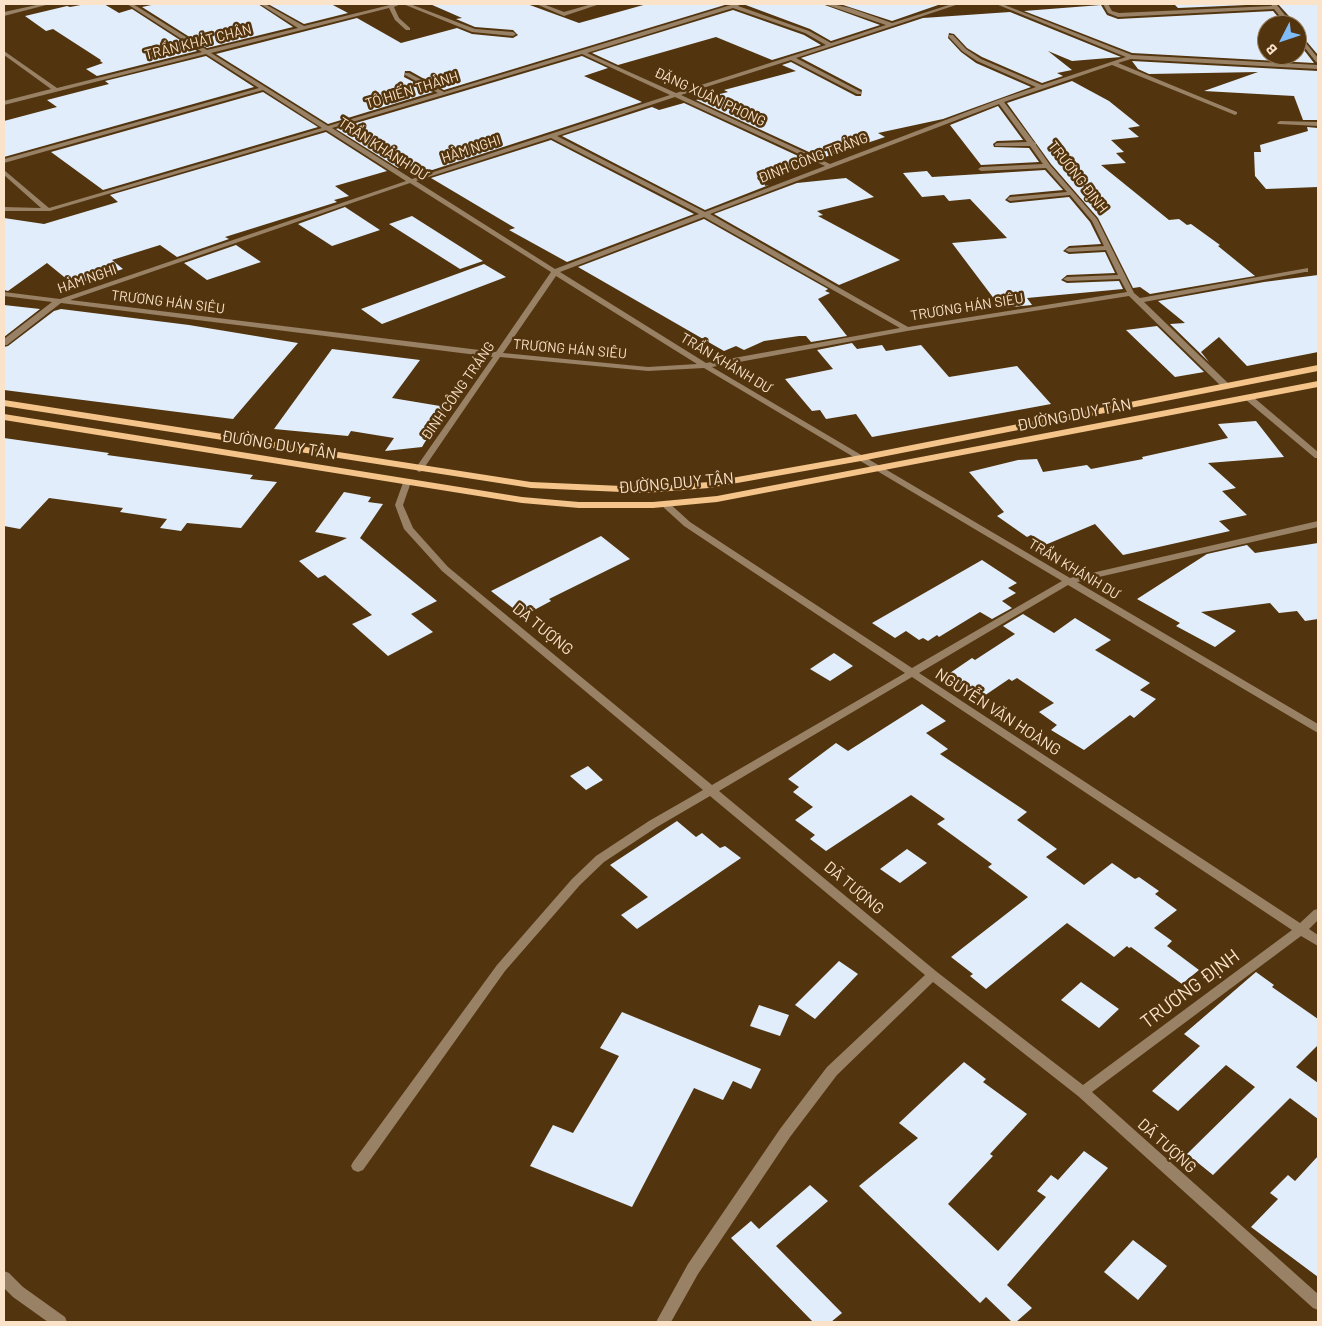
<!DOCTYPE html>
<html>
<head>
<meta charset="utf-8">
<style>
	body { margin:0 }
	#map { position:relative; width:1322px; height:1326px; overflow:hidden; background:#52350f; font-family:Barlow,sans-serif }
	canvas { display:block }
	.frame { position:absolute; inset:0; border:5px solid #fbe3c9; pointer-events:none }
	.north { position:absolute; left:1257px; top:15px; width:50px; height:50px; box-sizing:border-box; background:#52350f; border:1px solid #967b59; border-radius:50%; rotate:229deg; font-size:14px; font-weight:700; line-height:20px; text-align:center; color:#fbe3c9 }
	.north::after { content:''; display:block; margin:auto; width:18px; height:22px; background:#81bcfa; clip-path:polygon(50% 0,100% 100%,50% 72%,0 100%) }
</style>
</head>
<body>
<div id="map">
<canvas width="1322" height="1326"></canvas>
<div class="frame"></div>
<div class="north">B</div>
</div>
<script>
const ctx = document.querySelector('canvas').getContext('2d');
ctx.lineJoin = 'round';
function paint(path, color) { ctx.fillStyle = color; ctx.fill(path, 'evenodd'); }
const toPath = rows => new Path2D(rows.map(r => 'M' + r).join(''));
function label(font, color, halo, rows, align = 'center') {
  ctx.font = font + ' Barlow,sans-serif'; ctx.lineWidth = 5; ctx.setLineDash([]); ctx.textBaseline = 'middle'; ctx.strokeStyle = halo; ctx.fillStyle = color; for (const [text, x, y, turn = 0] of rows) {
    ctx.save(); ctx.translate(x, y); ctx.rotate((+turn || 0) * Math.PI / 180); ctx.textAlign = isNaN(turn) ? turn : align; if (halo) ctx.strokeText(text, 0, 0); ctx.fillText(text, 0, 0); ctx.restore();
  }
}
const building = toPath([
	[86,4,104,4,119,13,132,9,197,51,97,76,86,69,103,63,100,61,101,60,53,29,46,31,25,16,67,6,70,7],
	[156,4,258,4,293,27,207,48,142,7],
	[268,4,331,4,348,13,304,24],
	[430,4,527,4,579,23,647,4,728,4,444,90,410,71,405,71,404,77,433,92,328,124,216,54,357,18,401,43,457,28,472,34,513,38,518,35,513,30,475,27,456,19,462,18],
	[743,4,822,4,880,25,831,41,810,29],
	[840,4,941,4,892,21],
	[1174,4,1269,4,1178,8],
	[1278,4,1318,4,1318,55,1297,30,1297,25],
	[1101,5,1107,15,1118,19,1273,11,1285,25,1267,25,1267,55,1297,55,1297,41,1314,63,1132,53,1024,11],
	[733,10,804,35,821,45,772,60,716,37,618,65,592,53],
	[1010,12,1121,57,1072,61,1048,51,1072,70,1057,73,1063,76,1042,83,982,57,967,48,954,34,949,33,948,38,961,52,976,63,1031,87,943,119,878,133,885,137,822,158,696,100,728,92,724,90,796,71,782,65,791,62,856,96,861,96,862,90,801,58,923,18],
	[206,56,254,87,4,157,4,121,57,107,47,100,109,84,105,81],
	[582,56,608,68,584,76,642,102,423,173,408,165,398,168,336,129],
	[1132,61,1318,71,1318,120,1303,120,1294,96,1204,91,1258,72,1149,74,1138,69],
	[1072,81,1109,101,1140,126,1128,128,1139,137,1111,140,1124,152,1116,153,1126,163,1101,165,1169,220,1179,219,1187,225,1191,224,1220,245,1218,246,1255,276,1150,294,1140,287,1133,288,1098,218,1051,164,1007,103],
	[263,92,318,127,103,190,51,152],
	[684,103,811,162,763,177,765,186,769,185,705,210,562,136,652,107,659,110],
	[998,106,1023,140,997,141,993,144,994,147,1029,148,1039,162,981,165,950,125],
	[1307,127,1318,128,1318,187,1266,189,1255,176,1254,152,1261,152,1260,145,1308,131],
	[326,132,387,171,335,186,349,196,334,200,337,202,225,237,229,239,177,257,160,245,112,260,123,269,74,285,47,263,8,291,4,290,4,218,44,224,118,202,110,195],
	[551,140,694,214,567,262,509,230,515,228,431,178],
	[1045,170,1063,190,1010,195,1005,200,1010,203,1069,197,1090,222,1101,244,1069,246,1063,251,1069,254,1105,252,1115,273,1067,275,1061,280,1067,283,1119,281,1123,289,1027,298,1032,305,1001,308,952,243,1007,238,970,199,949,201,944,195,922,197,903,173,927,171,932,177],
	[846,178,874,197,817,211,823,215,818,216,900,260,839,285,714,214,797,183],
	[345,207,380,230,332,246,298,224],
	[412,216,483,261,460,269,389,224],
	[704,219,828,289,825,291,830,293,818,299,847,336,811,342,806,336,799,336,764,341,744,350,736,346,724,351,578,267],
	[236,245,261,262,207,280,184,263],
	[484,264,506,277,382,324,361,309],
	[1318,275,1318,352,1247,366,1219,337,1201,352,1209,362,1170,324,1185,323,1158,301,1264,282],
	[4,305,40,309,4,337],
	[61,309,189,325,298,343,233,419,4,390,4,347,8,346,54,311],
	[1157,326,1204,372,1175,377,1126,330],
	[852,343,857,349,882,345,886,351,921,345,949,377,1017,366,1051,404,872,437,856,414,826,419,820,410,812,411,785,379,833,369,817,350],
	[332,349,420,360,392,398,446,407,422,447,385,451,394,438,351,431,348,436,274,429],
	[1256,421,1284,457,1208,463,1236,488,1222,491,1247,515,1219,521,1230,531,1123,555,1095,524,1045,545,1031,535,1027,537,997,516,1004,512,969,472,1018,460,1037,459,1043,472,1087,465,1091,469,1143,459,1142,457,1228,438,1218,424],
	[4,438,109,453,107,455,253,475,250,479,277,482,241,528,187,523,181,531,160,528,167,519,120,512,123,508,49,498,20,529,4,526],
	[344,492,371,497,368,502,383,504,360,538,437,601,411,614,433,632,388,656,352,624,372,615,325,575,318,578,299,561,347,538,315,532],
	[601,536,630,559,549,599,551,601,523,616,491,591],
	[1318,543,1318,619,1305,621,1297,611,1279,613,1270,603,1201,612,1236,631,1215,647,1176,626,1180,623,1137,599,1207,554,1247,545,1255,553],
	[982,560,1017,583,1008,588,1016,593,1002,601,1012,608,992,619,980,612,939,637,937,635,928,641,923,638,919,640,906,631,895,638,872,623],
	[1023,614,1054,633,1075,618,1111,640,1095,650,1150,683,1140,690,1156,699,1134,718,1130,715,1084,750,1051,730,1057,725,1039,712,1054,703,1017,678,1012,681,1009,679,981,698,947,675,972,658,975,660,1015,634,1003,626],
	[834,653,853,666,830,681,810,669],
	[922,704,946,721,926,733,948,749,940,754,1027,812,1017,820,1057,849,1046,857,1084,885,1112,863,1135,879,1139,877,1159,891,1155,894,1177,910,1154,928,1172,941,1167,946,1199,970,1182,984,1131,947,1129,948,1127,946,1114,957,1067,923,986,989,970,976,973,974,951,957,1028,897,988,867,992,864,937,824,945,819,911,795,826,851,810,839,815,835,795,820,813,807,793,792,799,787,788,779,836,743,848,751],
	[588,766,603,780,586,790,570,776],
	[677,821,696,837,702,833,720,848,725,846,741,858,637,929,621,915,648,897,610,865],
	[907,849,927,863,900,883,880,869],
	[839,961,858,974,815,1019,795,1005],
	[1256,972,1274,985,1272,987,1318,1019,1318,1045,1296,1067,1318,1083,1318,1119,1290,1098,1213,1175,1187,1154,1255,1087,1226,1065,1178,1111,1152,1091,1200,1046,1184,1034],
	[1081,982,1119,1009,1099,1028,1061,1000],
	[759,1005,789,1015,780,1036,750,1026],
	[622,1012,761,1069,751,1089,733,1081,723,1100,694,1088,632,1207,530,1166,553,1125,573,1133,619,1056,600,1048],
	[964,1062,986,1079,983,1082,1027,1114,990,1154,993,1156,948,1204,998,1251,1046,1197,1037,1191,1051,1175,1058,1180,1084,1151,1108,1168,1007,1285,1032,1308,1016,1322,1012,1322,986,1297,980,1303,859,1186,918,1138,899,1123],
	[1318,1156,1318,1277,1251,1227,1278,1199,1270,1193,1288,1175,1295,1181],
	[810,1185,828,1201,776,1246,842,1313,831,1322,813,1322,731,1238,751,1221,759,1229],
	[1133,1240,1167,1266,1138,1300,1104,1272]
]);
const street = toPath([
	[41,4,50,4,4,16,4,12,41,4],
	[127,4,133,4,207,50,298,28,260,4,265,4,304,26,394,4,401,4,394,7,399,18,410,28,410,30,406,30,395,20,389,8,211,53,328,126,438,93,405,75,405,73,409,73,444,92,734,4,741,4,738,6,809,31,831,43,886,25,824,4,832,4,850,8,892,23,952,4,959,4,796,58,861,92,861,94,857,94,791,60,681,95,830,164,998,100,1036,87,977,61,962,51,949,37,949,35,953,35,966,49,981,59,1042,85,1126,57,996,4,1002,4,1132,55,1318,65,1318,69,1131,59,1118,63,1237,112,1237,114,1235,115,1112,65,1004,102,1034,142,1036,143,1036,145,1050,165,1097,219,1134,293,1140,298,1308,268,1308,272,1305,272,1144,302,1229,384,1229,388,1223,388,1129,296,907,331,712,367,1070,578,1318,521,1318,527,1077,582,1318,724,1318,733,1068,585,919,673,1300,923,1314,910,1318,909,1318,920,1309,929,1318,935,1318,946,1301,936,1092,1092,1318,1294,1318,1310,1313,1308,1078,1096,933,982,837,1075,790,1137,698,1274,671,1322,656,1322,688,1264,780,1129,827,1067,925,975,710,796,657,827,604,862,580,885,505,971,363,1170,358,1172,353,1170,351,1166,353,1162,497,965,572,879,596,856,649,821,703,790,442,571,404,529,395,505,404,480,407,479,411,482,403,505,413,528,448,567,712,785,905,673,684,526,662,506,661,504,662,502,668,502,690,522,912,668,1062,581,704,368,648,371,500,357,422,471,419,472,415,469,493,357,61,303,7,345,4,345,4,339,52,302,4,296,4,292,60,299,406,181,326,130,50,211,4,211,4,207,41,208,4,175,4,170,49,208,322,128,263,90,4,163,4,159,259,88,206,54,4,105,4,101,51,89,4,55,4,51,57,88,202,52,127,4],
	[733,8,805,33,826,45,676,93,587,53,733,8],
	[582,54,670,95,412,179,332,128,582,54],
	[675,97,825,166,705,212,557,136,675,97],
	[999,104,1027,142,997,143,995,144,995,146,1030,146,1043,164,981,167,978,169,981,171,1046,168,1067,192,1010,197,1007,199,1010,201,1070,195,1092,221,1104,246,1069,248,1065,250,1069,252,1106,250,1118,275,1067,277,1063,279,1067,281,1120,279,1127,292,908,327,710,214,999,104],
	[551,138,699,214,555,269,416,181,551,138],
	[410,183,551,272,496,352,70,300,410,183],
	[704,217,900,328,706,363,560,272,704,217],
	[556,276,697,364,648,367,503,353,556,276],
	[912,677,1292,930,1083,1085,937,972,719,791,912,677],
	[403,4,410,4,475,29,513,32,516,34,513,36,472,32,403,4],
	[536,4,543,4,564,12,592,4,600,4,564,16,536,4],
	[1103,4,1108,4,1112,11,1119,13,1272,6,1271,4,1276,4,1293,25,1287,25,1274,9,1118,17,1108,13,1103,4],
	[1297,32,1318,58,1318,63,1316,62,1297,38,1297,32],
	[1280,121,1318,122,1318,126,1278,124,1277,123,1280,121],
	[1246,396,1252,396,1318,452,1318,458,1315,458,1246,400,1246,396],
	[4,1271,9,1273,23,1287,65,1317,67,1322,48,1322,13,1297,4,1288,4,1271]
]);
const primary = toPath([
	[1318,365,1318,371,861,461,709,488,645,493,531,488,4,406,4,400,531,482,645,487,709,482,861,455,1318,365],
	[1318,381,1318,387,717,502,653,508,579,508,522,503,4,420,4,414,522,497,579,502,653,502,717,496,1318,381]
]);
const farStreetnames = [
	["TRẦN KHÁT CHÂN",198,42,-14],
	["TÔ HIẾN THÀNH",412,90,-17],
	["ĐẶNG XUÂN PHONG",710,97,25],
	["TRẦN KHÁNH DƯ",383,149,33],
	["HÀM NGHI",471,149,-18],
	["ĐINH CÔNG TRÁNG",813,158,-21],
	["TRƯƠNG ĐỊNH",1078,177,52],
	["HÀM NGHI",87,279,-19],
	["TRƯƠNG HÁN SIÊU",168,302,7],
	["TRƯƠNG HÁN SIÊU",967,307,-9],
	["TRƯƠNG HÁN SIÊU",570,349,5],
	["TRẦN KHÁNH DƯ",726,363,31],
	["ĐINH CÔNG TRÁNG",458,391,-55],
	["TRẦN KHÁNH DƯ",1074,569,31]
];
const streetNames = [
	["ĐƯỜNG DUY TÂN",1074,415,-11],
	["ĐƯỜNG DUY TÂN",279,445,9],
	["ĐƯỜNG DUY TÂN",676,483,-5],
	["DÃ TƯỢNG",543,629,39],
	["NGUYỄN VĂN HOÀNG",998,712,33],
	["DÃ TƯỢNG",854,888,40],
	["DÃ TƯỢNG",1167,1146,42]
];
const nearStreetnames = [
	["TRƯƠNG ĐỊNH",1190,989,-37]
];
paint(building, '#e1edfa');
paint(street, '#998165');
paint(primary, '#f5c48a');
label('14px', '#fbe3c9', '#52350f', farStreetnames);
label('16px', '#fbe3c9', '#52350f', streetNames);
label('19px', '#fbe3c9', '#52350f', nearStreetnames);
</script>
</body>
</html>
